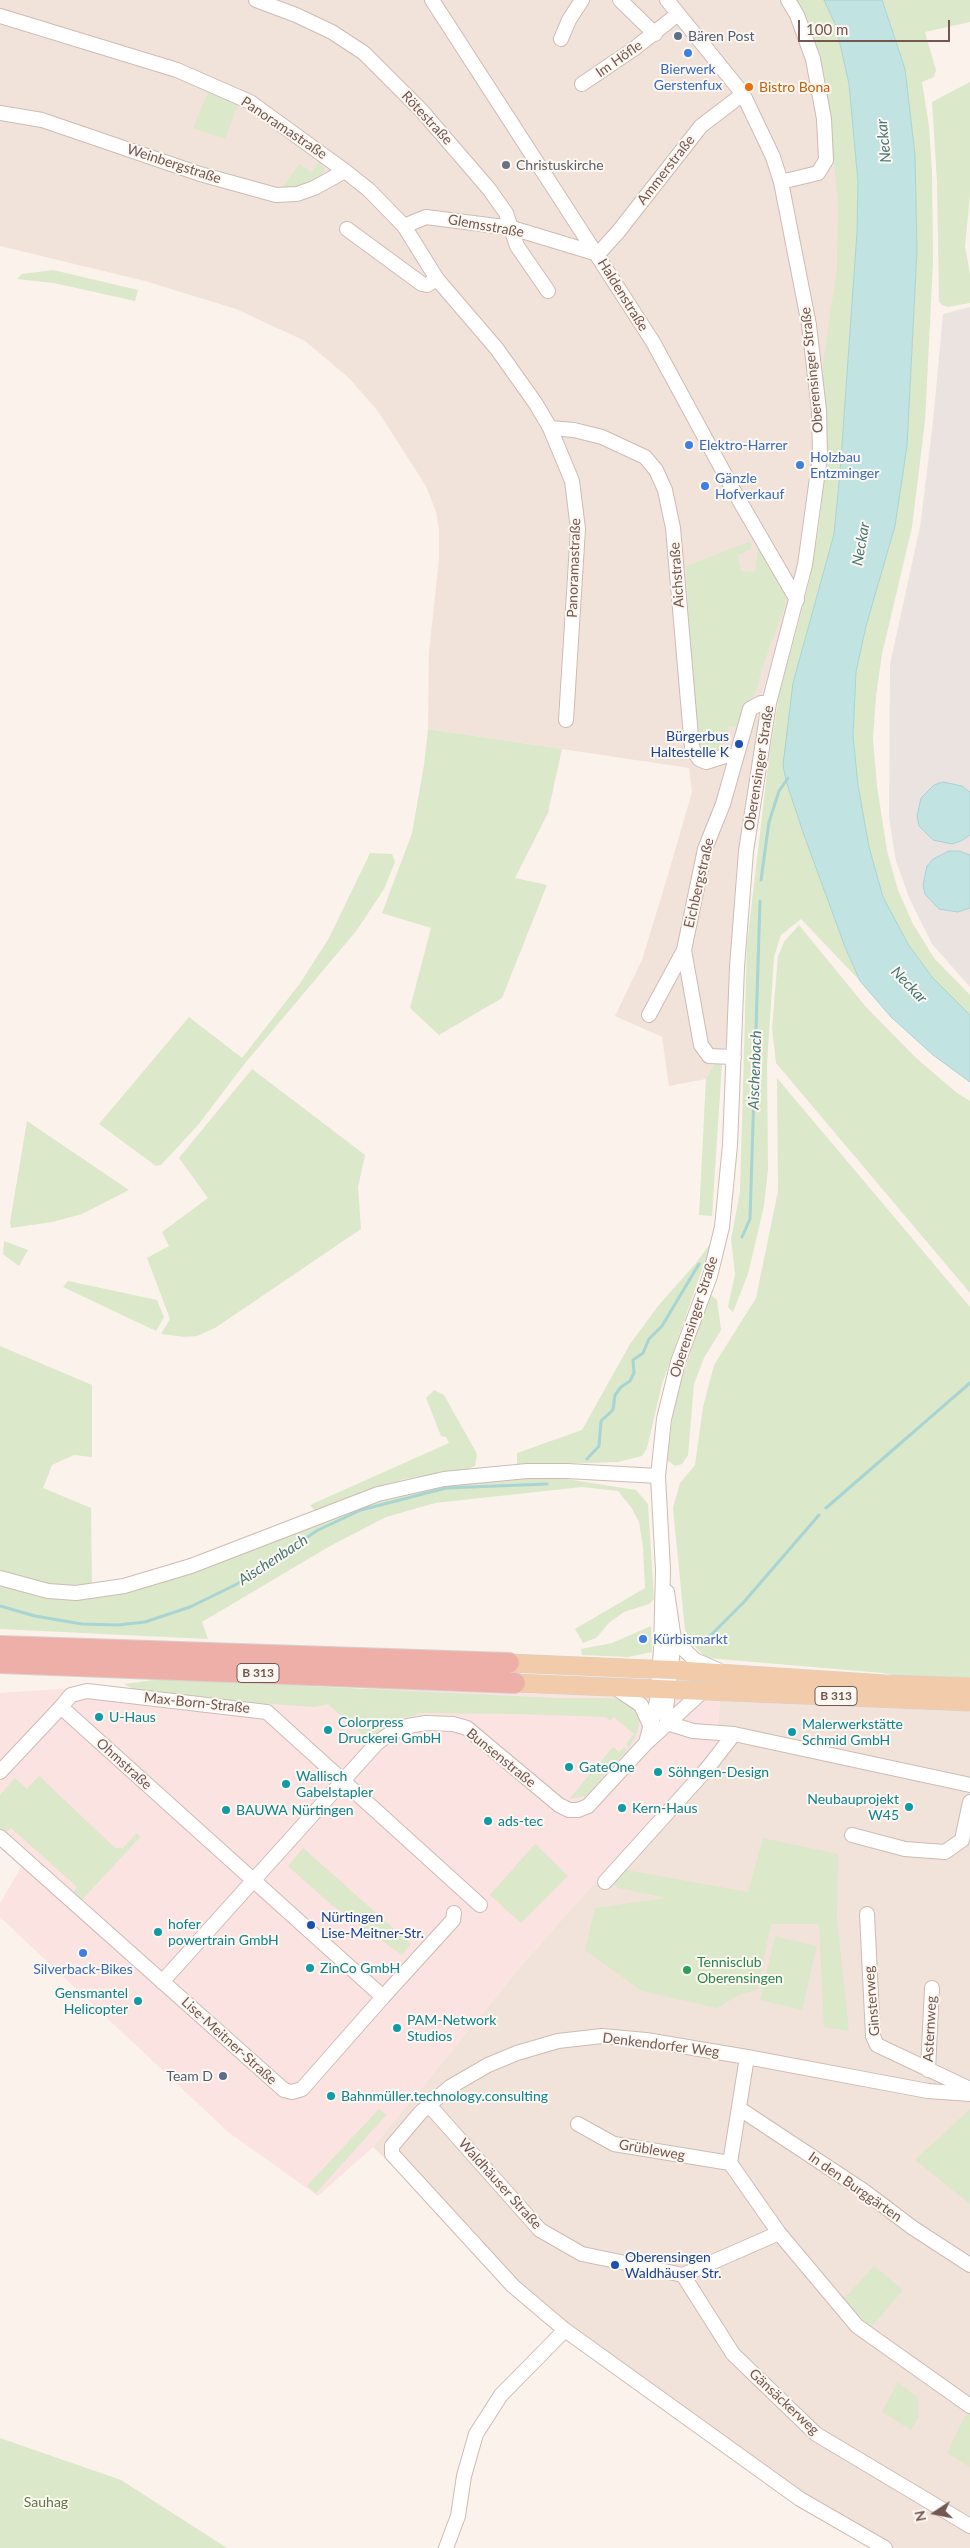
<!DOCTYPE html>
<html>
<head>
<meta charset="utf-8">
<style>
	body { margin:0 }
	#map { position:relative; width:970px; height:2548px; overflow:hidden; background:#fbf2eb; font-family:Lato,sans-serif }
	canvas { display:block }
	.north { position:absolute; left:910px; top:2488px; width:50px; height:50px; -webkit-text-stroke:4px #fdf7f1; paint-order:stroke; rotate:259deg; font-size:14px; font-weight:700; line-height:20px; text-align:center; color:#745750 }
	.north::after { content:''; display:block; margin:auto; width:18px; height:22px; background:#745750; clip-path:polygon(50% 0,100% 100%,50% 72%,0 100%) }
	.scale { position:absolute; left:798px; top:20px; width:152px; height:22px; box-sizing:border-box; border:2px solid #745750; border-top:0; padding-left:6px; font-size:15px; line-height:18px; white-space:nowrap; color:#745750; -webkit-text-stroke:4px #fdf7f1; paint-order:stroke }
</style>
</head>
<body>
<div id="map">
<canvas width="970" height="2548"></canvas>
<div class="north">N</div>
<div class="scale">100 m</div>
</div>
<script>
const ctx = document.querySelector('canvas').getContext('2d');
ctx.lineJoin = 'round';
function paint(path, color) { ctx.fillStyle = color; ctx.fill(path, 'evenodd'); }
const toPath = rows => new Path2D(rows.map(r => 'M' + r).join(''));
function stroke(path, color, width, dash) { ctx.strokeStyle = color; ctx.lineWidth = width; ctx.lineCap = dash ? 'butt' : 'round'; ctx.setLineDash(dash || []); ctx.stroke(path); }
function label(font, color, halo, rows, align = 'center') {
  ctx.font = font + ' Lato,sans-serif'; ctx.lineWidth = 4; ctx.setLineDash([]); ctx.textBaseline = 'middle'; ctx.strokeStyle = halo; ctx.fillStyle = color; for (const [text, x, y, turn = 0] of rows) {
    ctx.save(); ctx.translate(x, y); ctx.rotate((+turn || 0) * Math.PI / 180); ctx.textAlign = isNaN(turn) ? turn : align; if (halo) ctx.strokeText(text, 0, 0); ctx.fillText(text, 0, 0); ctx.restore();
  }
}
const residential = toPath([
	[0,0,803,0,825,71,841,202,840,270,796,580,763,691,736,876,727,1043,722,1063,714,1063,706,1079,669,1086,662,1037,615,1016,642,960,667,878,692,792,689,768,428,729,429,652,439,559,439,530,436,512,426,486,377,410,349,378,305,341,236,309,145,281,0,246],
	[720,1700,970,1711,970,2548,886,2548,562,2330,373,2147,521,1966,716,1744]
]);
const commercial = toPath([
	[76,1688,329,1704,368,1688,720,1700,716,1744,521,1966,373,2147,318,2196,228,2132,0,1917,0,1903,22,1866,0,1848,0,1693]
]);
const industrial = toPath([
	[970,307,970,987,932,944,910,900,896,861,889,818,890,664,920,527,933,422,943,314]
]);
const green = toPath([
	[797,0,824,0,836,26,849,84,858,182,857,232,840,473,834,534,793,683,804,835,845,947,860,981,801,919,781,935,774,957,767,1064,768,1169,764,1206,748,1274,733,1312,728,1307,735,1274,731,1239,740,1192,747,944,769,756,779,696,810,579,819,525,825,472,822,370,837,268,838,200,824,70,803,10],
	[882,0,970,0,970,22,925,32,936,70,934,77,922,82,929,126,932,172,933,262,925,421,912,527,882,654,876,696,873,739,877,786,887,851,898,890,913,924,934,958,970,995,970,1015,932,977,908,944,883,897,869,847,858,784,853,736,856,672,866,626,895,526,907,446,917,251,915,155,905,69],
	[970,82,970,195,965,246,970,274,970,303,948,307,942,305,939,301,937,181,932,102],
	[208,92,238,104,225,139,193,128],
	[319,161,325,170,317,180,305,185,283,187,299,164,312,172],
	[53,270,138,290,135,301,54,283,17,279,22,274],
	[751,541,751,549,738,555,741,571,755,572,758,549,760,548,785,595,786,604,761,671,757,689,745,711,735,741,739,727,728,726,727,735,718,734,722,747,719,753,707,757,702,753,696,738,686,566],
	[428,729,562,749,548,813,515,878,547,885,502,998,439,1035,410,1008,431,928,382,913,412,833,424,765],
	[370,853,392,854,395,862,384,889,357,930,246,1062,198,1125,161,1165,156,1166,99,1124,189,1017,242,1058,301,982,329,938],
	[799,925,866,1007,915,1057,957,1093,970,1101,970,1293,776,1063,772,1028,778,956,784,942],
	[714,1063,722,1063,712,1216,699,1215,706,1079],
	[252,1069,365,1155,358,1187,361,1229,215,1328,197,1336,186,1337,161,1334,170,1319,147,1258,169,1246,162,1232,208,1198,179,1158],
	[777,1078,970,1307,970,1681,916,1680,883,1673,707,1658,695,1647,685,1630,673,1508,680,1483,695,1465,703,1407,714,1365,756,1298,778,1191],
	[27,1121,129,1190,82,1214,52,1222,11,1228,10,1222],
	[4,1241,28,1250,19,1266,3,1254],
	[712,1241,662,1384,647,1448,642,1456,618,1462,517,1465,517,1453,582,1430,630,1344,658,1306,696,1263],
	[68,1281,157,1300,164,1317,156,1331,63,1287],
	[710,1294,717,1300,721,1330,704,1358,694,1384,688,1455,682,1464,675,1466,667,1460,675,1398],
	[0,1346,92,1385,92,1457,74,1455,52,1465,43,1488,91,1508,92,1585,52,1587,24,1582,0,1571],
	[434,1390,444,1395,477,1454,475,1466,467,1470,405,1479,371,1489,316,1512,310,1505,449,1443,446,1437,441,1436,426,1398],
	[516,1477,560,1478,636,1490,648,1504,654,1599,649,1604,624,1612,610,1622,596,1638,583,1643,575,1629,645,1588,643,1547,639,1522,631,1507,618,1491,582,1487,435,1503,386,1517,330,1546,202,1622,208,1639,0,1629,0,1584,39,1597,73,1599,385,1498,463,1483],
	[651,1626,652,1652,628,1657,582,1655,581,1649,612,1643],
	[161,1679,555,1698,612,1698,629,1702,641,1715,636,1736,629,1748,626,1744,634,1734,614,1717,610,1721,606,1717,520,1714,423,1713,398,1720,370,1741,328,1704,315,1707,145,1695,124,1684],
	[613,1747,619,1752,624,1747,627,1750,586,1796,569,1799],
	[39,1776,115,1848,123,1848,137,1833,140,1837,81,1901,72,1894,77,1887,11,1828,4,1834,0,1830,0,1795,15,1778,27,1789],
	[763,1838,838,1854,837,1918,849,2031,824,2027,819,1924,771,1924,757,1990,739,1995,717,2008,642,1991,585,1950,595,1908,667,1898,618,1888,611,1882,621,1869,748,1892],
	[535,1844,568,1876,521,1923,490,1895],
	[303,1848,411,1944,402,1955,333,1906,288,1866],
	[775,1936,817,1946,802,2010,760,2000],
	[379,2109,386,2115,316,2193,307,2186],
	[970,2109,970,2204,915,2160],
	[874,2266,903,2290,871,2327,843,2300],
	[898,2382,917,2397,919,2416,911,2430,882,2412],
	[967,2412,970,2414,970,2467,947,2453],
	[0,2438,121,2480,227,2548,0,2548]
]);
const water = toPath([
	[824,0,882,0,905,69,915,155,917,251,907,446,895,526,866,626,856,672,853,736,858,785,869,847,883,897,908,944,932,977,970,1015,970,1082,933,1055,891,1017,860,981,845,947,804,835,786,781,783,765,793,683,834,534,840,473,857,232,858,182,849,84,836,26,824,0],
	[943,782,962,786,970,792,970,835,961,841,952,844,933,840,919,826,917,816,921,798,934,785,943,782],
	[949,851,959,851,970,855,970,908,958,912,939,909,925,894,923,885,927,866,933,859,949,851]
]);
const stream = toPath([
	[761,880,769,822,779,791,788,778],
	[742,1237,750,1219,760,901],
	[587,1459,599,1446,601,1421,613,1410,615,1395,621,1387,630,1381,634,1373,633,1360,643,1353,649,1339,662,1326,699,1264],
	[826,1508,970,1383],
	[0,1606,35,1616,82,1624,118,1625,145,1622,190,1607,237,1584,318,1530,361,1510,446,1488,547,1484],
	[708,1638,743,1603,819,1515]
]);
const minor = toPath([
	[256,0,296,15,332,32,364,53,421,110,489,189,506,213,517,246,548,291],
	[432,0,653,342,735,493,797,600],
	[620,0,655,34],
	[0,16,177,70,250,102,345,171,369,190,404,226,437,279,497,349,536,404,550,428,572,481,578,529,566,720],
	[561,39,569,20,582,0],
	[582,84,635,48,678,14],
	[0,113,42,120,200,174,276,195,297,194,314,188,345,171],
	[781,182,818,173,826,160,824,119,813,59,797,15,788,0],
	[404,226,426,217,512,228,598,254,618,232,701,126,743,94],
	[347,229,422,284,427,285,437,279],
	[550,428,574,430,602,437,645,457,656,470,665,490,673,528,692,748,699,759,706,762,725,756,736,756],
	[649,1015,684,950],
	[734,1057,709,1056,701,1045,684,950,705,849,723,804,750,709,761,703,769,703],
	[0,1578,48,1591,76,1593,124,1586,191,1566,378,1494,444,1479,527,1471,567,1471,658,1476],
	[674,1640,695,1660,718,1670],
	[614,1687,641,1705,650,1725],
	[61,1707,71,1695,87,1691,267,1712,480,1905],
	[667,1723,693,1731,734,1734,970,1785],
	[667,1723,666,1709,674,1640,667,1592],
	[646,1743,657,1701,661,1650,663,1570,658,1476,664,1419,678,1362,710,1276,722,1227,730,1145,737,967,746,851,769,703,805,565,820,456,819,410,809,325,781,182,773,157,743,94,667,0],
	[0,1772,61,1707,383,1997,302,2089,292,2092,284,2090,0,1837],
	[852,1835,905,1849,945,1852,962,1840,970,1802],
	[605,1882,706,1770,734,1734],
	[867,1914,873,2036,877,2045,970,2089],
	[162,1982,377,1743,391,1733,408,1726,426,1723,453,1724,467,1728,559,1805,569,1810,578,1810,588,1806,646,1743,703,1691],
	[383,1997,453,1920,454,1913],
	[747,2057,730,2163,779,2233,857,2326,970,2406],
	[928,2070,932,1988],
	[429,2105,540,2230,582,2254,683,2275,779,2233],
	[740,2109,864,2191,913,2228,970,2265],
	[578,2124,614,2144,730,2163],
	[683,2275,733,2354,816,2434,970,2526],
	[446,2548,458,2516,464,2476,476,2434,501,2395,565,2330],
	[885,2548,800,2499,565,2330,513,2286,392,2154,392,2146,421,2112,450,2087,488,2065,517,2053,558,2041,602,2036,646,2040,747,2057,928,2091,970,2094]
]);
const major = toPath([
	[509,1663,672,1670,885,1684,970,1687],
	[515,1683,970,1702]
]);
const highway = toPath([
	[0,1646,509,1663],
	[0,1663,515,1683]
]);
const markers = [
	[678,36,5,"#5c6f8a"],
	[688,53,5,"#3f7fe0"],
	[749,87,5,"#e8710a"],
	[506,165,5,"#6b7280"],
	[689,445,5,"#3f7fe0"],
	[800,465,5,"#3f7fe0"],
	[705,486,5,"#3f7fe0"],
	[739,744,5,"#1a4fb4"],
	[643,1639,5,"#3f7fe0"],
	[99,1717,5,"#0f9aa8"],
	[328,1730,5,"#0f9aa8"],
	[792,1732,5,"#0f9aa8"],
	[569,1767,5,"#0f9aa8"],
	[658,1772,5,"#0f9aa8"],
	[286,1784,5,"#0f9aa8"],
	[909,1807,5,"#0f9aa8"],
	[622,1808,5,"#0f9aa8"],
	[226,1810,5,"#0f9aa8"],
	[488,1821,5,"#0f9aa8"],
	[311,1925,5,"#1a4fb4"],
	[158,1932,5,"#0f9aa8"],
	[83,1953,5,"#3f7fe0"],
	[310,1968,5,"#0f9aa8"],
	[687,1970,5,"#2e9e5b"],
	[138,2001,5,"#0f9aa8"],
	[397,2028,5,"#0f9aa8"],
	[223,2076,5,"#5c6f8a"],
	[331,2096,5,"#0f9aa8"],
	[615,2265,5,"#1a4fb4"]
];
const shields = [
	[258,1673,42],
	[836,1696,42]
];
const shieldNames = [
	["B 313",258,1673],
	["B 313",836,1696]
];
const serviceNames = [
	["Bären Post",688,36],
	["Team D",213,2076,"right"]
];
const streetNames = [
	["Im Höfle",619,59,-35],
	["Rötestraße",427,118,47],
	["Panoramastraße",284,128,34],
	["Weinbergstraße",174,164,18],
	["Ammerstraße",666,170,-52],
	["Glemsstraße",486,226,10],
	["Haldenstraße",623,295,58],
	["Oberensinger Straße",812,370,-96],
	["Panoramastraße",574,568,-88],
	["Aichstraße",677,575,-94],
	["Oberensinger Straße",759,768,-81],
	["Eichbergstraße",699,883,-77],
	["Oberensinger Straße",694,1317,-72],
	["Max-Born-Straße",197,1703,6],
	["Bunsenstraße",501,1758,39],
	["Ohmstraße",124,1764,42],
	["Ginsterweg",872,2001,-95],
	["Asternweg",930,2029,-87],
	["Lise-Meitner-Straße",229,2041,42],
	["Denkendorfer Weg",661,2045,7],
	["Grübleweg",652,2150,10],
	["Waldhäuser Straße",500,2184,48],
	["In den Burggärten",855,2187,35],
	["Gänsäckerweg",784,2402,43]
];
const shopNames = [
	["Bierwerk",688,69,"center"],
	["Gerstenfux",688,85,"center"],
	["Elektro-Harrer",699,445],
	["Holzbau",810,457],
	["Entzminger",810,473],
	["Gänzle",715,478],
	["Hofverkauf",715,494],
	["Kürbismarkt",653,1639],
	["Silverback-Bikes",83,1969,"center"]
];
const foodNames = [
	["Bistro Bona",759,87]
];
const worshipNames = [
	["Christuskirche",516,165]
];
const transitNames = [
	["Bürgerbus",729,736,"right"],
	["Haltestelle K",729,752,"right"],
	["Nürtingen",321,1917],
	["Lise-Meitner-Str.",321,1933],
	["Oberensingen",625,2257],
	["Waldhäuser Str.",625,2273]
];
const cultureNames = [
	["U-Haus",109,1717],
	["Colorpress",338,1722],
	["Druckerei GmbH",338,1738],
	["Malerwerkstätte",802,1724],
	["Schmid GmbH",802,1740],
	["GateOne",579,1767],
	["Söhngen-Design",668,1772],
	["Wallisch",296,1776],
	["Gabelstapler",296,1792],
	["Neubauprojekt",899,1799,"right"],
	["W45",899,1815,"right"],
	["Kern-Haus",632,1808],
	["BAUWA Nürtingen",236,1810],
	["ads-tec",498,1821],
	["hofer",168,1924],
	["powertrain GmbH",168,1940],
	["ZinCo GmbH",320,1968],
	["Gensmantel",128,1993,"right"],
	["Helicopter",128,2009,"right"],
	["PAM-Network",407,2020],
	["Studios",407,2036],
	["Bahnmüller.technology.consulting",341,2096]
];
const leisureNames = [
	["Tennisclub",697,1962],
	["Oberensingen",697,1978]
];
const parkNames = [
	["Sauhag",46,2502]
];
const waterNames = [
	["Neckar",884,141,-96],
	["Neckar",861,544,-80],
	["Neckar",909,985,46],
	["Aischenbach",755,1070,-88],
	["Aischenbach",273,1560,-33]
];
paint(residential, '#f2e3da');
paint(commercial, '#fae3e0');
paint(industrial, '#ebe3e0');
paint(green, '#dbe8ca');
paint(water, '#c1e3e2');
stroke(water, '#a8d4d3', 1);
stroke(stream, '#a8d4d3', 3);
stroke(minor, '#cebbb4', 16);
stroke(major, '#d8d0ce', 19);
stroke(highway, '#d8d0ce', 22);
stroke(minor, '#fff', 14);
stroke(major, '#f2cbab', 18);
stroke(highway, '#eeafa9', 20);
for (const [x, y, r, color] of markers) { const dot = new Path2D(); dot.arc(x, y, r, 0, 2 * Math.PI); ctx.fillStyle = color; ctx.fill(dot); stroke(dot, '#fdf7f1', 2); }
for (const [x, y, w] of shields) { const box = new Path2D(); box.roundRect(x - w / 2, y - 9.5, w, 19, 4); ctx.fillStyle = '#fdf7f1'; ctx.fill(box); stroke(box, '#745750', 1); }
label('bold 12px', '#745750', null, shieldNames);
label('14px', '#4e5e75', '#fdf7f1', serviceNames, 'left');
label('14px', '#745750', '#fdf7f1', streetNames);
label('14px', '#366cbe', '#fdf7f1', shopNames, 'left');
label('14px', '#c56008', '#fdf7f1', foodNames, 'left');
label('14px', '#5b616d', '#fdf7f1', worshipNames, 'left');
label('14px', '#164399', '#fdf7f1', transitNames, 'left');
label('14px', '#0d838f', '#fdf7f1', cultureNames, 'left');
label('14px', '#27864d', '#fdf7f1', leisureNames, 'left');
label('14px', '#5f7849', '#fdf7f1', parkNames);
label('italic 15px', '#457776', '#fdf7f1', waterNames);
</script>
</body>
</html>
